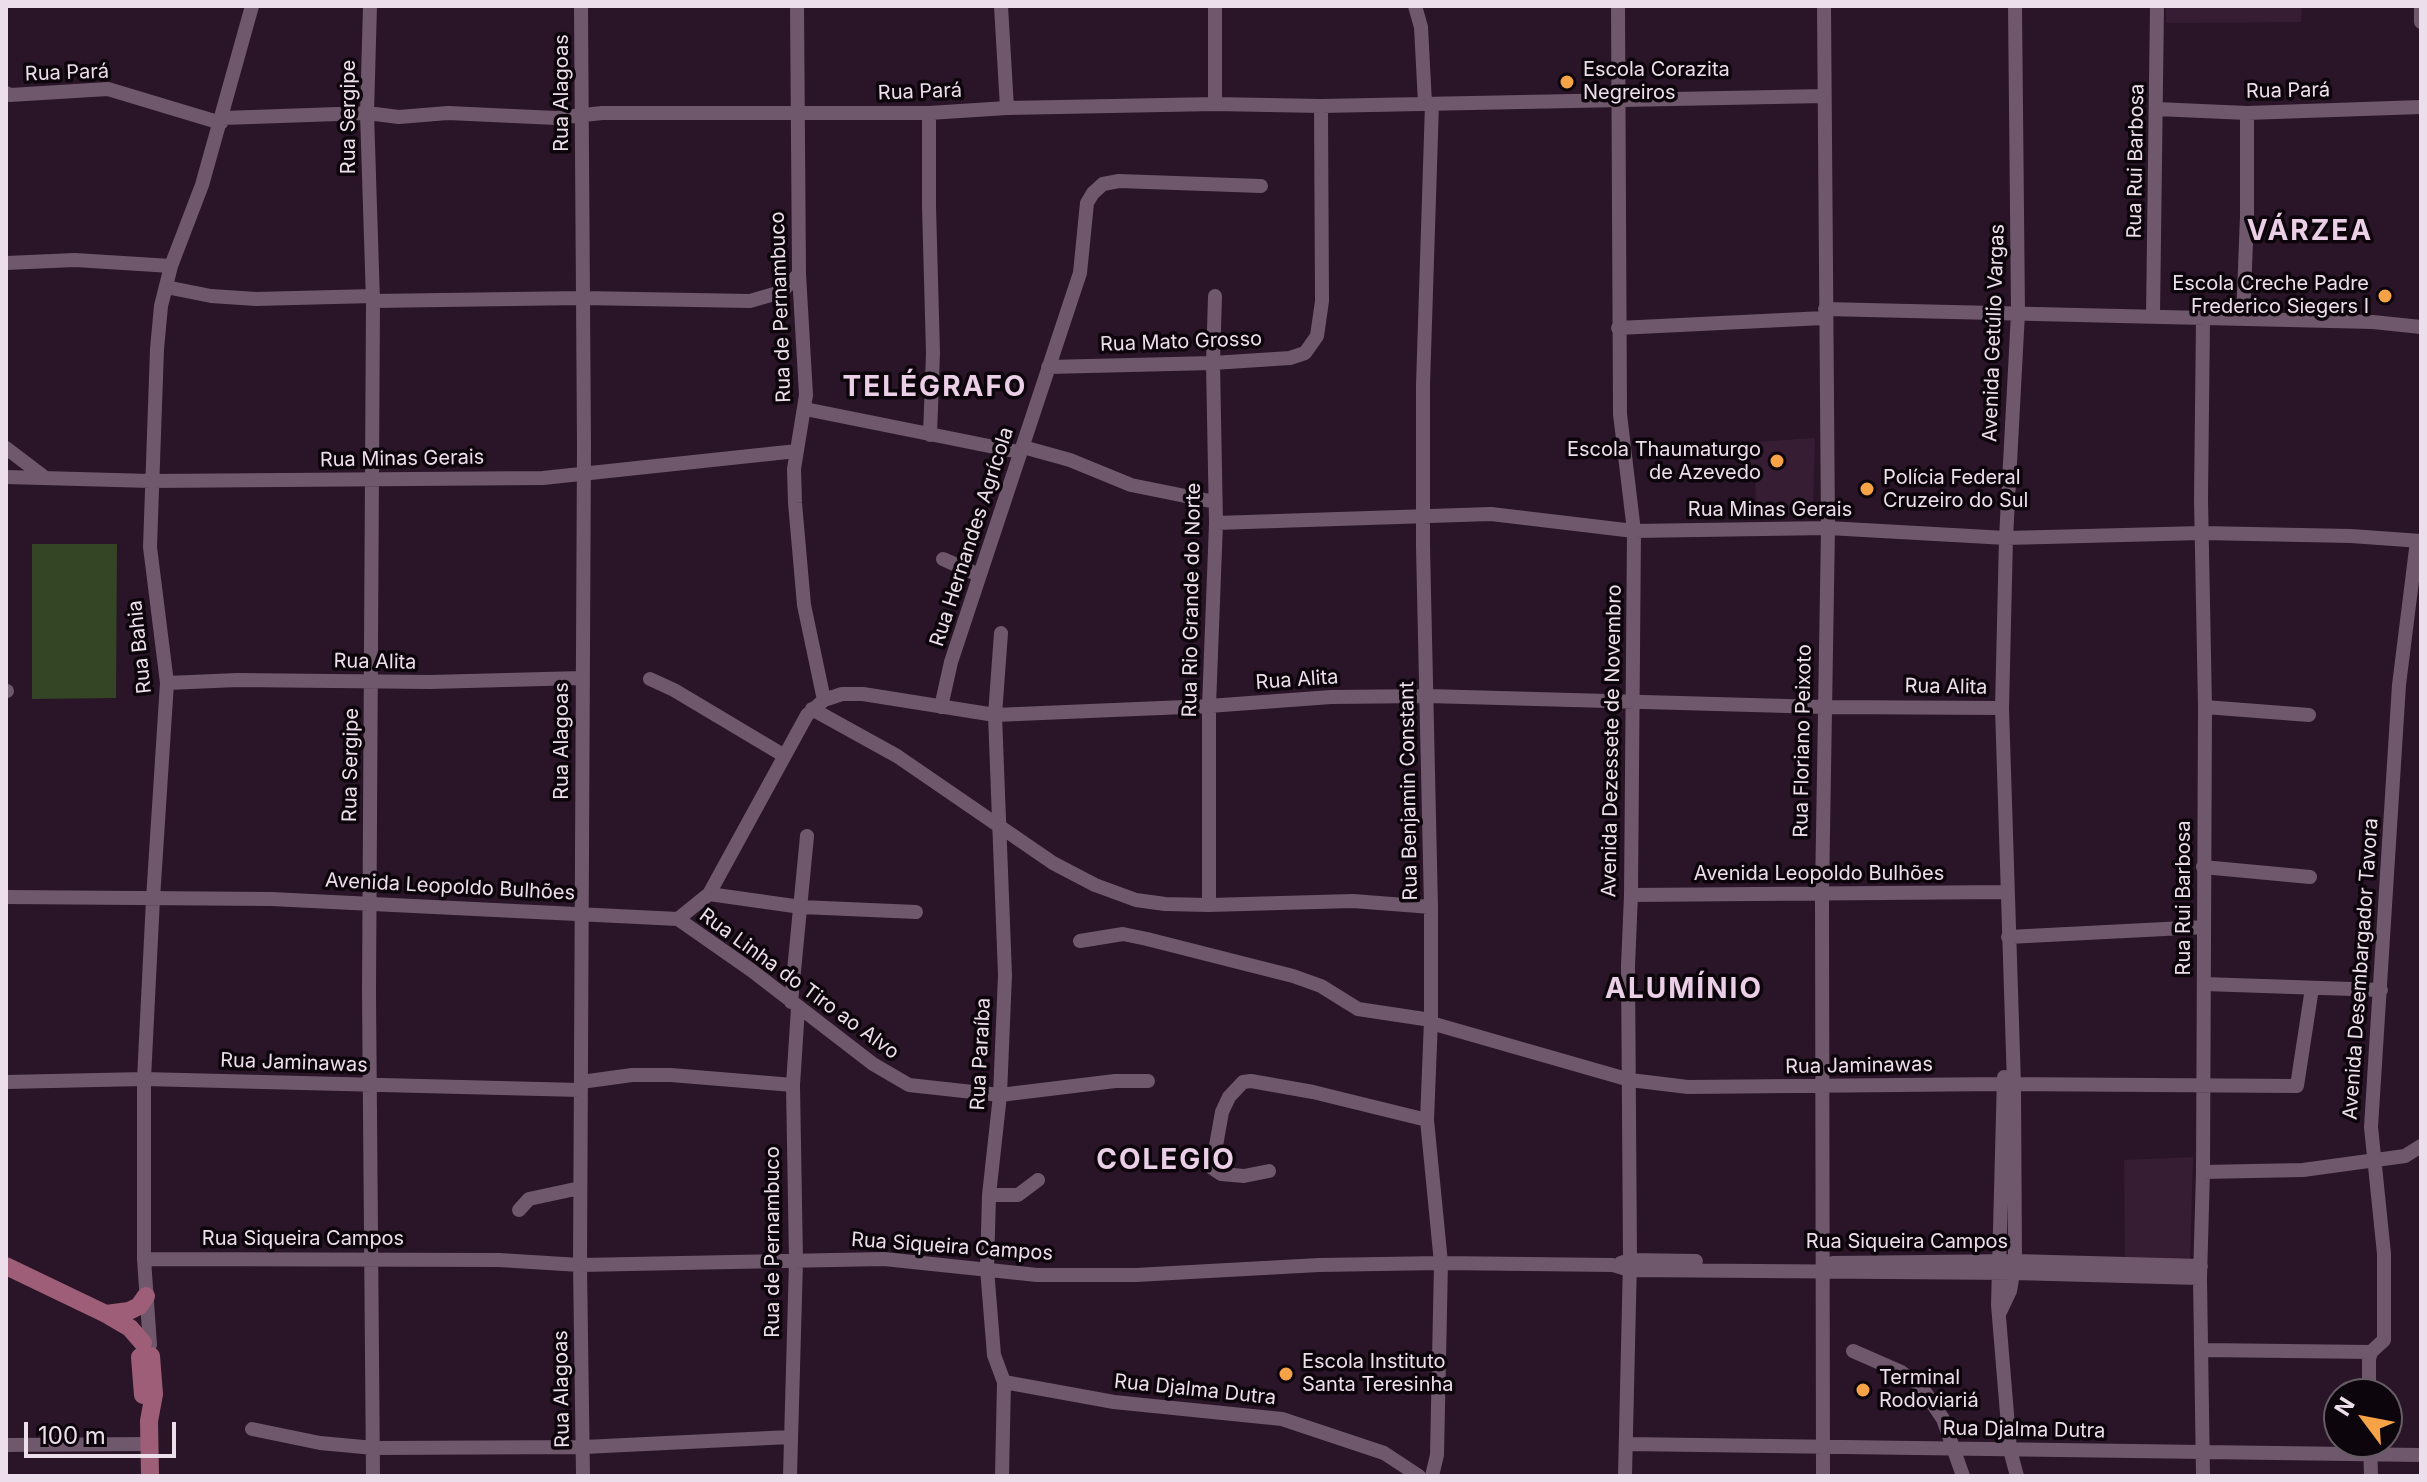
<!DOCTYPE html>
<html>
<head>
<meta charset="utf-8">
<style>
	body { margin:0 }
	#map { position:relative; width:2427px; height:1482px; overflow:hidden; background:#291527; font-family:Inter,sans-serif }
	canvas { display:block }
	.frame { position:absolute; inset:0; border:8px solid #ecdeea; pointer-events:none }
	.north { position:absolute; left:2323px; top:1378px; width:80px; height:80px; box-sizing:border-box; background:#0d050c; border:2px solid #665c65; border-radius:50%; rotate:302deg; font-size:22px; font-weight:700; line-height:32px; text-align:center; color:#ecdeea }
	.north::after { content:''; display:block; margin:auto; width:28px; height:36px; background:#f6a247; clip-path:polygon(50% 0,100% 100%,50% 72%,0 100%) }
	.scale { position:absolute; left:24px; top:1422px; width:152px; height:36px; box-sizing:border-box; border:4px solid #ecdeea; border-top:0; padding-left:10px; font-size:24px; line-height:28px; white-space:nowrap; color:#ecdeea; -webkit-text-stroke:6px #0d050c; paint-order:stroke }
</style>
</head>
<body>
<div id="map">
<canvas width="2427" height="1482"></canvas>
<div class="frame"></div>
<div class="north">N</div>
<div class="scale">100 m</div>
</div>
<script>
const ctx = document.querySelector('canvas').getContext('2d');
ctx.lineJoin = 'round';
function paint(path, color) { ctx.fillStyle = color; ctx.fill(path, 'evenodd'); }
const toPath = rows => new Path2D(rows.map(r => 'M' + r).join(''));
function stroke(path, color, width, dash) { ctx.strokeStyle = color; ctx.lineWidth = width; ctx.lineCap = dash ? 'butt' : 'round'; ctx.setLineDash(dash || []); ctx.stroke(path); }
function label(font, color, halo, rows, align = 'center') {
  ctx.font = font + ' Inter,sans-serif'; ctx.lineWidth = 7; ctx.setLineDash([]); ctx.textBaseline = 'middle'; ctx.strokeStyle = halo; ctx.fillStyle = color; for (const [text, x, y, turn = 0] of rows) {
    ctx.save(); ctx.translate(x, y); ctx.rotate((+turn || 0) * Math.PI / 180); ctx.textAlign = isNaN(turn) ? turn : align; if (halo) ctx.strokeText(text, 0, 0); ctx.fillText(text, 0, 0); ctx.restore();
  }
}
const built = toPath([
	[2166,6,2302,6,2301,22,2166,23],
	[1815,438,1813,513,1757,512,1755,481,1739,480,1740,443],
	[2193,1157,2190,1262,2125,1261,2124,1160]
]);
const green = toPath([
	[32,544,117,544,116,698,32,699]
]);
const minor = toPath([
	[370,6,367,113,373,301,369,992,373,1476],
	[581,6,584,445,580,1265,583,1476],
	[797,6,799,274,806,395,794,469,795,503,804,605,824,700],
	[1001,6,1007,108],
	[1415,6,1421,27,1425,103],
	[1618,6,1620,414,1634,531,1631,895,1628,966,1630,1260,1625,1476],
	[2421,6,2421,22],
	[6,93,10,95,108,89,221,123],
	[1215,104,1215,6],
	[2157,109,2247,113,2421,107],
	[929,113,929,206,933,353,930,435],
	[223,118,367,113,399,117,448,113,556,118,602,113,929,113,1007,108,1215,104,1321,106,1824,96],
	[6,263,75,260,171,266],
	[166,287,211,296,256,299,373,296],
	[373,301,582,298,750,301,781,292,799,274],
	[1825,309,2373,322,2421,327],
	[2153,316,2157,6],
	[2243,319,2247,216,2247,113],
	[1618,328,1824,318],
	[1048,367,1213,363,1290,358,1305,353,1317,336,1322,301,1321,106],
	[805,409,1019,452],
	[1023,447,1070,460,1131,485,1215,502],
	[6,448,43,476],
	[6,477,151,481,543,478,797,451],
	[1216,523,1491,514,1634,531,1828,528,2006,538,2202,533,2351,536,2421,541],
	[943,559,979,575],
	[1001,633,995,715,1005,975,1000,1095,989,1195,987,1269,994,1355,1004,1382,1002,1476],
	[650,679,674,690,783,755],
	[167,683,237,680,430,682,582,678],
	[6,691,7,691],
	[941,707,951,662,1080,273,1087,203,1093,193,1103,184,1119,181,1261,186],
	[2205,707,2309,715],
	[812,709,897,756,1053,863,1095,885,1136,900,1165,904,1209,905,1353,901,1431,907],
	[2203,867,2310,877],
	[709,894,801,907,916,912],
	[1631,895,2006,892],
	[6,897,271,899,678,919,709,894,807,715,824,700,842,694,863,694,995,715,1209,706,1331,697,1428,696,1823,707,2002,708],
	[1209,905,1209,706,1216,523,1213,363,1215,296],
	[678,919,751,970,873,1064,909,1085,1000,1095,1115,1081,1148,1081],
	[2008,937,2204,927],
	[1080,941,1123,934,1147,939,1293,976,1321,986,1358,1009,1431,1020],
	[2204,984,2381,990],
	[791,1002,807,836],
	[1431,1023,1630,1080,1688,1087,2002,1084,2297,1086,2312,988],
	[2004,1077,1998,1305,2010,1450,2017,1476],
	[6,1082,144,1079,580,1090],
	[581,1082,632,1075,671,1075,793,1085],
	[1269,1171,1244,1176,1221,1174,1212,1168,1222,1112,1229,1097,1243,1082,1251,1081,1313,1092,1427,1120],
	[2203,1172,2303,1170,2405,1156,2421,1146],
	[989,1195,1018,1195,1038,1180],
	[519,1210,529,1199,580,1188],
	[144,1259,499,1260,580,1265,884,1259,1037,1275,1136,1275,1319,1265,1441,1263,1613,1265,1630,1270,2014,1273,2200,1278],
	[1621,1263,1630,1260,1696,1261],
	[1833,1263,2015,1261,2201,1266],
	[2000,1312,2010,1291,2015,1261,2014,1085,2002,708,2006,538,2018,313,2015,6],
	[150,1345,144,1259,144,1079,153,899,167,683,150,547,157,349,161,306,171,266,202,185,252,6],
	[2203,1350,2371,1352],
	[1853,1351,1901,1372,1921,1386,1943,1419,1963,1476],
	[1004,1382,1114,1402,1282,1419,1384,1453,1419,1476],
	[2369,1394,2369,1359,2371,1352,2384,1340,2384,1254,2371,1127,2399,685,2417,541],
	[252,1429,320,1443,374,1448,584,1447,790,1437],
	[2370,1442,2371,1476],
	[1626,1444,2421,1455],
	[6,1445,149,1444],
	[790,1476,796,1261,793,1085,798,1008],
	[1432,1476,1437,1455,1441,1263,1427,1120,1431,1020,1431,907,1423,547,1423,385,1432,104],
	[1823,1476,1822,894,1828,528,1824,6],
	[2203,1476,2200,1278,2203,1172,2205,707,2201,499,2203,319]
]);
const major = toPath([
	[6,1266,106,1314,130,1328,143,1343],
	[106,1314,129,1311,139,1306,146,1296],
	[140,1357,143,1395],
	[150,1476,149,1421,154,1394,151,1356]
]);
const markers = [
	[1567,82,8,"#f6a247"],
	[2385,296,8,"#f6a247"],
	[1777,461,8,"#f6a247"],
	[1867,489,8,"#f6a247"],
	[1286,1374,8,"#f6a247"],
	[1863,1390,8,"#f6a247"]
];
const poiNames = [
	["Escola Corazita",1583,70],
	["Negreiros",1583,93],
	["Escola Creche Padre",2369,284,"right"],
	["Frederico Siegers I",2369,307,"right"],
	["Escola Thaumaturgo",1761,450,"right"],
	["de Azevedo",1761,473,"right"],
	["Polícia Federal",1883,478],
	["Cruzeiro do Sul",1883,501],
	["Escola Instituto",1302,1362],
	["Santa Teresinha",1302,1385],
	["Terminal",1879,1378],
	["Rodoviariá",1879,1401]
];
const streetNames = [
	["Rua Pará",67,73,-2],
	["Rua Pará",2288,91,-1],
	["Rua Pará",920,92,-2],
	["Rua Alagoas",562,93,-90],
	["Rua Sergipe",349,117,-90],
	["Rua Rui Barbosa",2136,161,-89],
	["Rua de Pernambuco",781,307,-92],
	["Avenida Getúlio Vargas",1994,333,-88],
	["Rua Mato Grosso",1181,342,-2],
	["Rua Minas Gerais",402,459,-1],
	["Rua Minas Gerais",1770,510],
	["Rua Hernandes Agrícola",972,537,-72],
	["Rua Rio Grande do Norte",1192,600,-89],
	["Rua Bahia",140,647,-96],
	["Rua Alita",375,662,1],
	["Rua Alita",1297,680,-4],
	["Rua Alita",1946,687,1],
	["Rua Alagoas",562,741,-90],
	["Avenida Dezessete de Novembro",1612,741,-89],
	["Rua Floriano Peixoto",1803,741,-89],
	["Rua Sergipe",351,765,-89],
	["Rua Benjamin Constant",1409,791,-91],
	["Avenida Leopoldo Bulhões",1819,874],
	["Avenida Leopoldo Bulhões",450,887,3],
	["Rua Rui Barbosa",2184,898,-90],
	["Avenida Desembargador Tavora",2361,969,-86],
	["Rua Linha do Tiro ao Alvo",799,984,36],
	["Rua Paraíba",981,1054,-87],
	["Rua Jaminawas",294,1063,2],
	["Rua Jaminawas",1859,1066,-1],
	["Rua Siqueira Campos",303,1239],
	["Rua de Pernambuco",773,1242,-90],
	["Rua Siqueira Campos",1907,1242],
	["Rua Siqueira Campos",952,1247,4],
	["Rua Alagoas",562,1389,-91],
	["Rua Djalma Dutra",1195,1390,6],
	["Rua Djalma Dutra",2024,1430,1]
];
const districtNames = [
	["VÁRZEA",2310,232],
	["TELÉGRAFO",935,388],
	["ALUMÍNIO",1684,990],
	["COLEGIO",1166,1161]
];
paint(built, '#361d34');
paint(green, '#334524');
stroke(minor, '#6f576c', 14);
stroke(major, '#9e5e78', 18);
for (const [x, y, r, color] of markers) { const dot = new Path2D(); dot.arc(x, y, r, 0, 2 * Math.PI); ctx.fillStyle = color; ctx.fill(dot); stroke(dot, '#0d050c', 3); }
label('20px', '#ecdeea', '#0d050c', poiNames, 'left');
label('20px', '#ecdeea', '#0d050c', streetNames);
ctx.letterSpacing = '2px';
label('bold 28px', '#ebcfe7', '#0d050c', districtNames);
ctx.letterSpacing = '0px';
</script>
</body>
</html>
